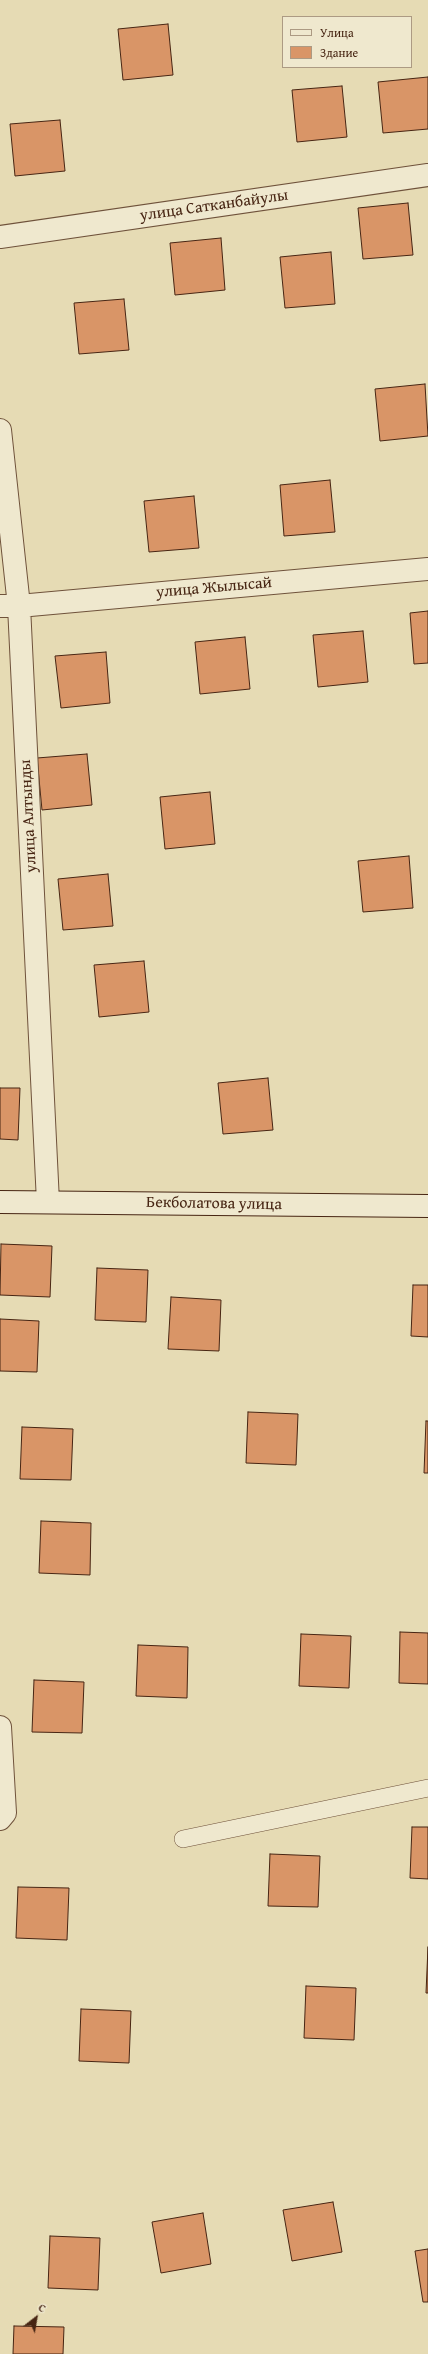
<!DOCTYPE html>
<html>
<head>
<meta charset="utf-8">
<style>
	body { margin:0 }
	#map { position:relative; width:428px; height:2354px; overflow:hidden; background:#e6dbb4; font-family:"Gentium Book Plus",serif }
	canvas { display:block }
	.legend { position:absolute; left:282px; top:16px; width:130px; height:52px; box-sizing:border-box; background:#efe8ce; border:1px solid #ac9a83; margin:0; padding:5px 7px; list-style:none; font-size:12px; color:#472513 }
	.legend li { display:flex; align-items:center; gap:8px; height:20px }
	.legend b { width:20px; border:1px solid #ac9a83 }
	.north { position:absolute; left:16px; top:2298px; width:40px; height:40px; -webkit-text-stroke:3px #efe8ce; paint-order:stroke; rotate:31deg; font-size:11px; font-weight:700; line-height:16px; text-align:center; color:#472513 }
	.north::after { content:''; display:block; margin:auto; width:14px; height:18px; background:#472513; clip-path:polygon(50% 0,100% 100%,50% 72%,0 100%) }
</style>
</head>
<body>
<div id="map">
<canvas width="428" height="2354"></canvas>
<ul class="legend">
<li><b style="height:5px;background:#efe8ce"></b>Улица</li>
<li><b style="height:11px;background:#d99567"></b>Здание</li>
</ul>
<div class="north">С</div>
</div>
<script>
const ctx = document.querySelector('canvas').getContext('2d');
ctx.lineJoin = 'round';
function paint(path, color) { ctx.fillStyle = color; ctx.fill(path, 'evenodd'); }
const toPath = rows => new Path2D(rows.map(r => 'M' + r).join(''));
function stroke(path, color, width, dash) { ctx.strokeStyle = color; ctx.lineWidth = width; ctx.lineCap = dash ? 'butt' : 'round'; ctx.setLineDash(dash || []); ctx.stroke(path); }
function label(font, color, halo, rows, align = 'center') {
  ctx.font = font + ' "Gentium Book Plus",serif'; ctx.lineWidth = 3.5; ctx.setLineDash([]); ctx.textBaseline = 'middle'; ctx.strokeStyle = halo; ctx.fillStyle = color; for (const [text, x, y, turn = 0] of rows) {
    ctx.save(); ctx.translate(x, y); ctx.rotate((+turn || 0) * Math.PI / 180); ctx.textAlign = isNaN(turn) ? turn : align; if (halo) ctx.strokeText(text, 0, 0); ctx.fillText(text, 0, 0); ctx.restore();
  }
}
const building = toPath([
	[168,24,173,75,123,80,118,29,168,24],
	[428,77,428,129,383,133,378,82,428,77],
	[342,86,347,137,297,142,292,90,342,86],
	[60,120,65,171,15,176,10,124,60,120],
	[408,203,413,255,363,259,358,208,408,203],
	[221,238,225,290,175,295,170,243,221,238],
	[331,252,335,304,285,308,280,257,331,252],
	[124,299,129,350,79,354,74,303,124,299],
	[425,384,428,436,380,441,375,389,425,384],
	[330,480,335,532,284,536,280,485,330,480],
	[194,496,199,548,149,552,144,501,194,496],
	[428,611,428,663,414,664,410,613,428,611],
	[363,631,368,682,318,687,313,635,363,631],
	[245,637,250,689,200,694,195,642,245,637],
	[106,652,110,703,61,708,55,656,106,652],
	[87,754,92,805,42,810,37,758,87,754],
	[210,792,215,844,165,849,160,797,210,792],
	[409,856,413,908,363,912,358,861,409,856],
	[108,874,113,926,63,930,58,879,108,874],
	[144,961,149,1012,99,1017,94,965,144,961],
	[268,1078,273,1130,223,1134,218,1083,268,1078],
	[0,1088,20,1088,18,1140,0,1139,0,1088],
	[1,1244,52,1246,50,1297,0,1295,1,1244],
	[97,1268,148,1270,146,1322,95,1320,97,1268],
	[413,1285,428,1285,428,1337,411,1336,413,1285],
	[171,1297,221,1300,219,1351,168,1349,171,1297],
	[0,1319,39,1321,37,1372,0,1371,0,1319],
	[248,1412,298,1414,296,1465,246,1463,248,1412],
	[426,1421,428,1421,428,1473,424,1473,426,1421],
	[22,1427,73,1429,71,1480,20,1479,22,1427],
	[41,1521,91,1523,90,1575,39,1573,41,1521],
	[400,1632,428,1633,428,1684,399,1683,400,1632],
	[301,1634,351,1636,349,1688,299,1686,301,1634],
	[138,1645,188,1647,187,1698,136,1696,138,1645],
	[34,1680,84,1682,82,1733,32,1732,34,1680],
	[412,1827,428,1827,428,1879,410,1878,412,1827],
	[270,1854,320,1856,318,1907,268,1906,270,1854],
	[18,1887,69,1888,67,1940,16,1938,18,1887],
	[428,1947,428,1993,426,1993,428,1947],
	[306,1986,356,1988,354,2040,304,2038,306,1986],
	[81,2009,131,2011,129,2063,79,2061,81,2009],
	[333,2202,342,2252,292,2261,283,2210,333,2202],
	[203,2213,211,2264,161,2273,152,2222,203,2213],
	[50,2236,100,2238,98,2290,48,2288,50,2236],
	[428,2249,428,2302,423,2302,415,2251,428,2249],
	[14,2326,64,2327,63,2354,13,2354,14,2326]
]);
const lane = toPath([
	[183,1839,428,1788]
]);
const street = toPath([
	[0,237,428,175],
	[0,430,19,606,48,1202],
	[0,606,19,606,428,569],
	[0,1727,5,1813,0,1819]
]);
const secondary = toPath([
	[0,1202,428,1206]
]);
const streetNames = [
	["улица Сатканбайулы",214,206,-8],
	["улица Жылысай",214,588,-5],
	["улица Алтынды",29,816,-93],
	["Бекболатова улица",214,1204,1]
];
paint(building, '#d99567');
stroke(building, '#472513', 1);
stroke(lane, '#6f523b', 18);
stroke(street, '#6f523b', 24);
stroke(secondary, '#472513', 24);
stroke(lane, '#efe8ce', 17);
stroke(street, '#efe8ce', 22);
stroke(secondary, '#efe8ce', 22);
label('16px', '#472513', '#efe8ce', streetNames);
</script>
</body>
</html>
